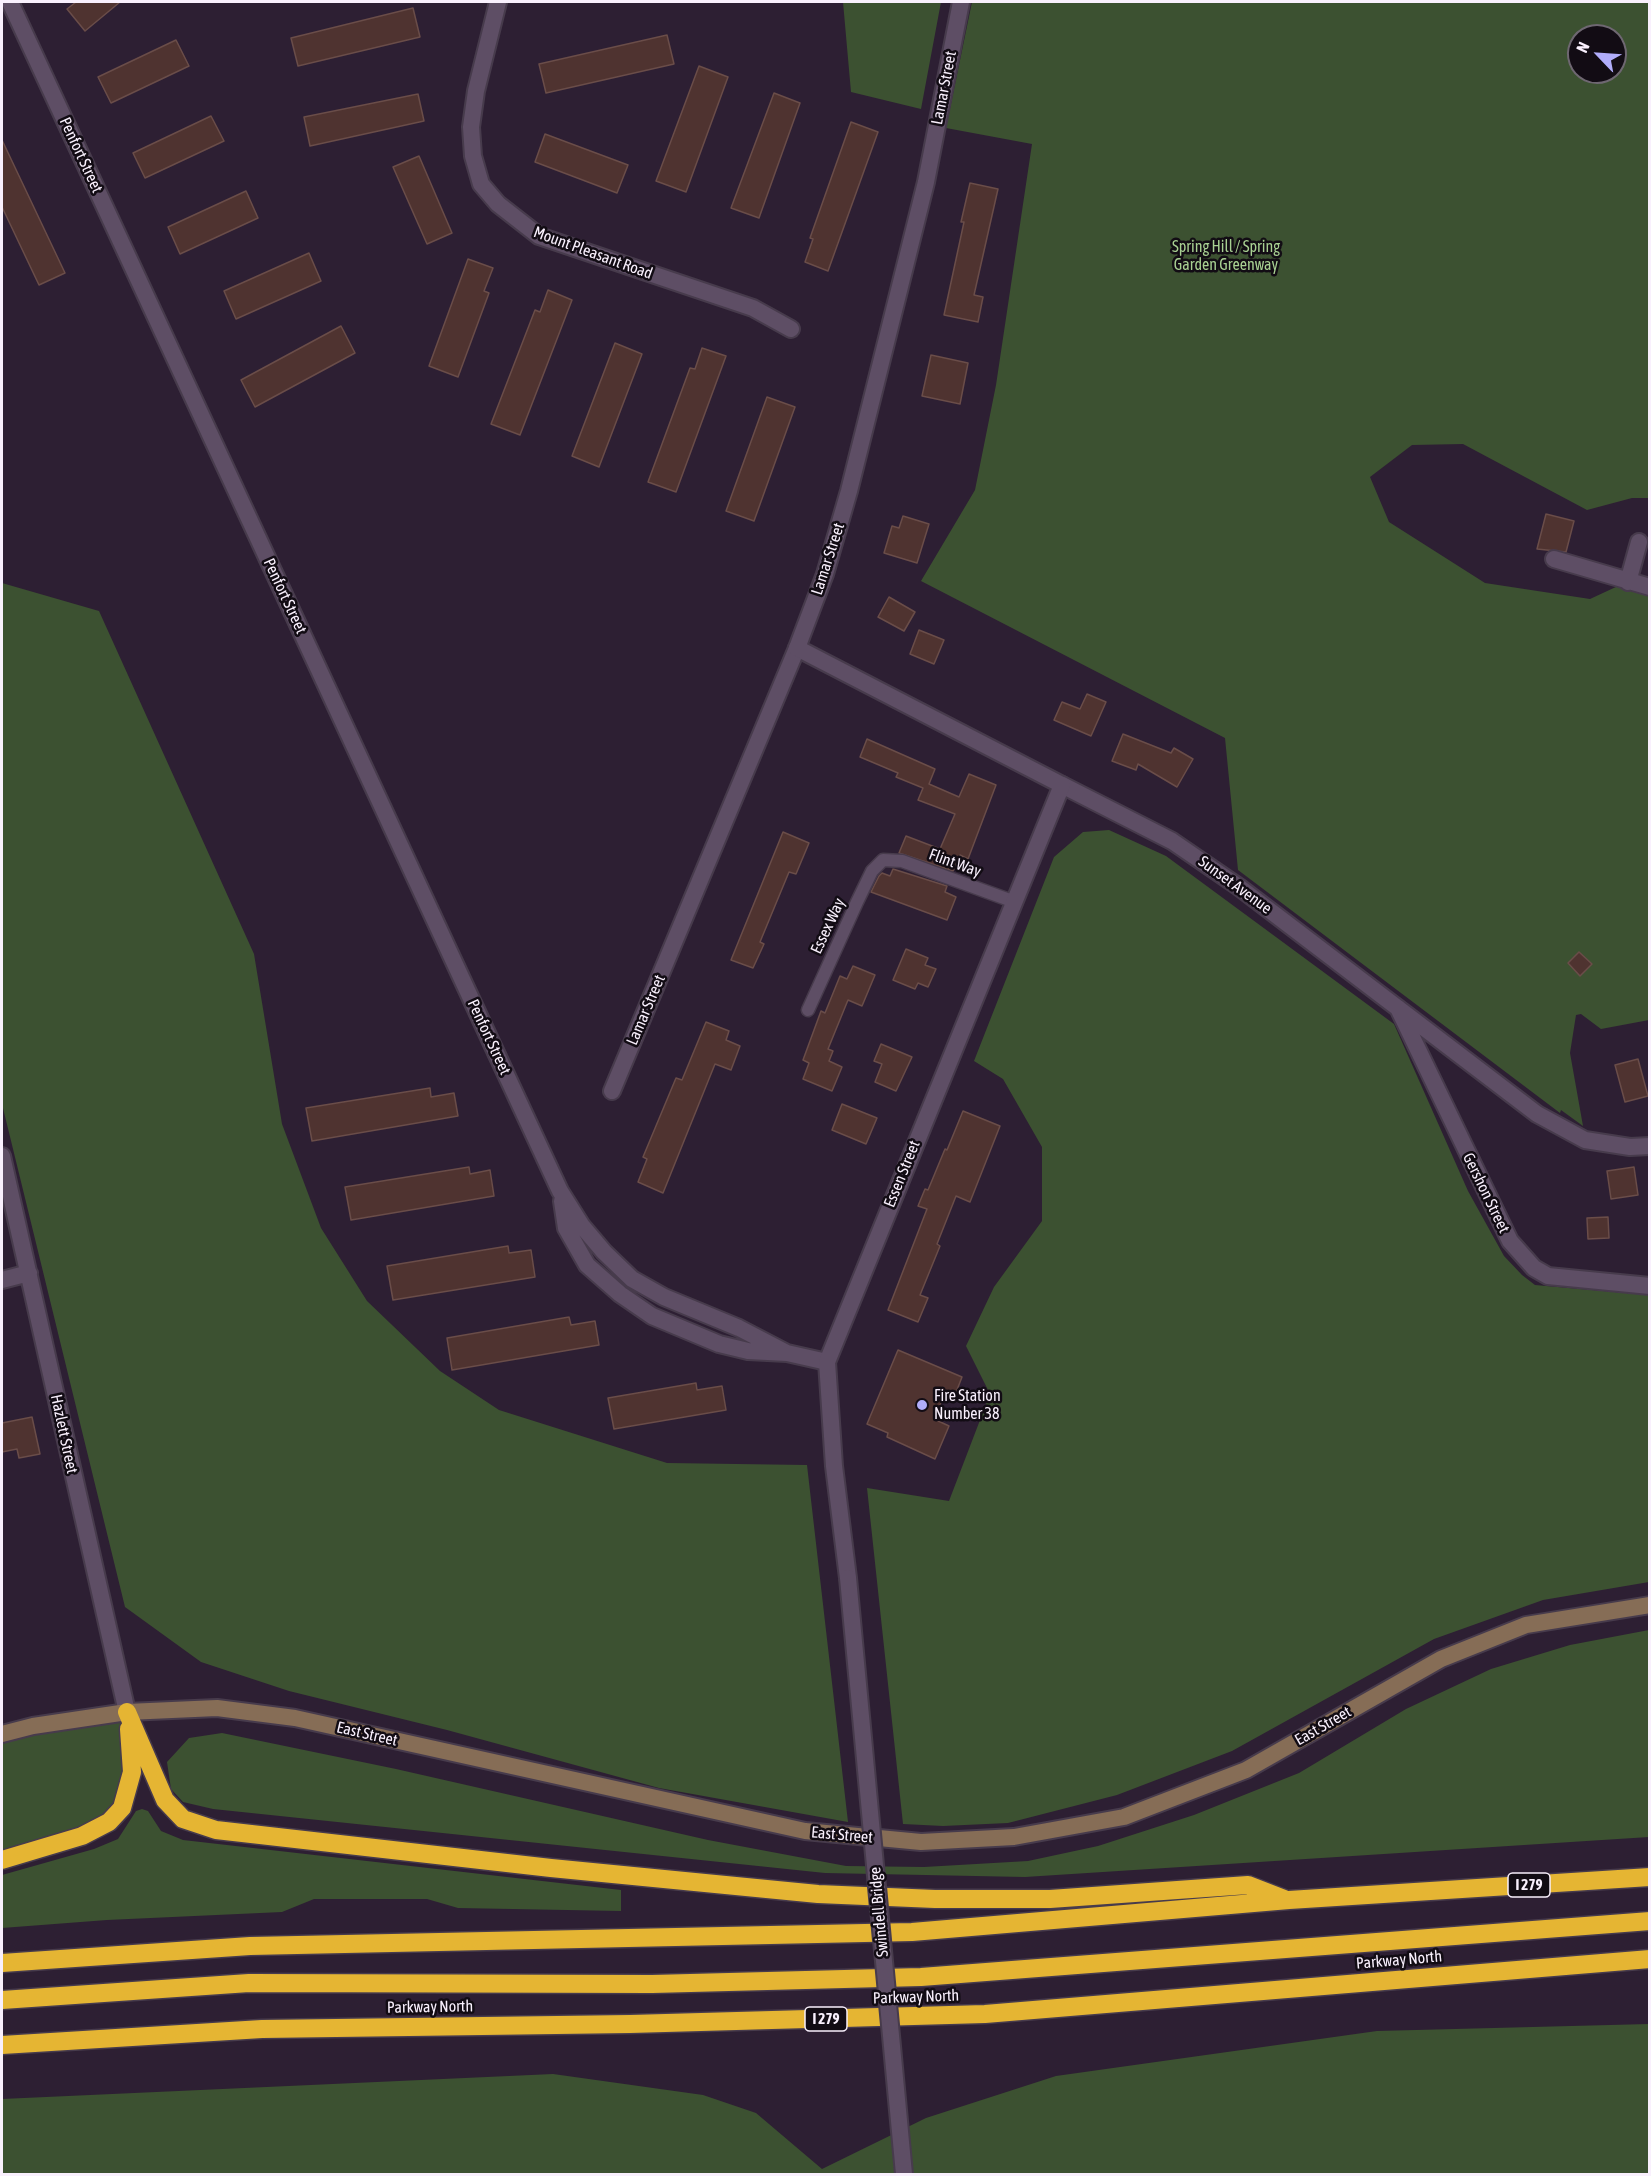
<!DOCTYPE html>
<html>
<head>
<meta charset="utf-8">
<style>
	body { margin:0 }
	#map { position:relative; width:1651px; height:2176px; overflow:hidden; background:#2d1f33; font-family:"Asap Condensed",sans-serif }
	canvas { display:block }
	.frame { position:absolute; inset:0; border:3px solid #f9f0fd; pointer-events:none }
	.north { position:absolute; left:1567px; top:24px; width:60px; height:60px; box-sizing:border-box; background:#120c14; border:2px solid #6e6771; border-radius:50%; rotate:295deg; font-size:16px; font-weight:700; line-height:24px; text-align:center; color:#f9f0fd }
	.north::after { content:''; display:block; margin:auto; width:21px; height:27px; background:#b1adfa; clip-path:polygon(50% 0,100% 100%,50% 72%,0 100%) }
</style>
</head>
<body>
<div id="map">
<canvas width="1651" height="2176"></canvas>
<div class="frame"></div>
<div class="north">N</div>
</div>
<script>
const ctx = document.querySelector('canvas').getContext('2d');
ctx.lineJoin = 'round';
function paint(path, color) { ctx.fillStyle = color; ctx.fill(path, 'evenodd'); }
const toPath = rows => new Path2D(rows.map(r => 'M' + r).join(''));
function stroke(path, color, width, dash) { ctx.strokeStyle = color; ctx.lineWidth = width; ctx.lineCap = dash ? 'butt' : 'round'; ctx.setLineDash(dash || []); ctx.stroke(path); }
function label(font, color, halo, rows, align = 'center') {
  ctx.font = font + ' "Asap Condensed",sans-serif'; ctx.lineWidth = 5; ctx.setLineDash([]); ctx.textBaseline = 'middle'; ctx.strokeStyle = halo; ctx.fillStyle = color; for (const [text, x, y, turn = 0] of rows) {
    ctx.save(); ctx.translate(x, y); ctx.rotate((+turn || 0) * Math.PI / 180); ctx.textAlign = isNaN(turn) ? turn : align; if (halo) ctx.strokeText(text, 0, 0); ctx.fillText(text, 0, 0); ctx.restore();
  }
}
const green = toPath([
	[843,2,941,2,921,109,851,92],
	[972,2,1649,2,1649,498,1632,498,1587,510,1463,444,1412,445,1370,477,1389,522,1485,583,1590,599,1618,586,1649,594,1649,1020,1601,1029,1581,1014,1576,1015,1570,1053,1583,1126,1561,1110,1560,1113,1238,870,1225,738,921,581,975,490,996,385,1032,144,946,128],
	[1579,36,1615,36,1615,72,1579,72],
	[2,583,99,611,254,954,282,1124,321,1228,367,1301,440,1371,499,1410,667,1463,807,1465,848,1822,659,1788,447,1730,289,1691,201,1662,125,1607,2,1104],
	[1109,830,1166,856,1394,1024,1468,1191,1504,1256,1522,1275,1535,1285,1649,1295,1649,1582,1543,1600,1434,1639,1232,1751,1117,1795,1008,1823,943,1826,903,1824,867,1488,949,1501,990,1394,966,1346,994,1287,1042,1221,1042,1147,1003,1079,974,1061,1054,857,1083,832],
	[1649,1630,1649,1837,1025,1877,825,1873,213,1809,183,1802,171,1789,167,1762,189,1738,222,1733,396,1769,708,1840,846,1866,924,1867,1028,1861,1098,1846,1194,1815,1299,1773,1406,1709,1491,1669,1570,1645],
	[127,1712,132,1772,109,1822,2,1860,2,1734],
	[142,1809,148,1811,161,1831,183,1840,621,1890,621,1911,458,1908,427,1899,314,1899,282,1912,107,1920,2,1928,2,1875,94,1849,118,1839,136,1811],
	[1649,2024,1649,2174,2,2174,2,2099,553,2074,703,2095,756,2113,822,2169,926,2118,1056,2076,1377,2031]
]);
const building = toPath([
	[76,2,120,2,85,31,67,9,76,2],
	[413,8,420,37,298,66,291,38,413,8],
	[667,35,674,64,546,93,539,64,667,35],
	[176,40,189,66,111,103,98,77,176,40],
	[699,66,728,77,686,192,656,181,699,66],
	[774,93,800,103,759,218,731,208,774,93],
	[418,94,424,121,310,146,304,117,418,94],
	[211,116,224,141,145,178,133,153,211,116],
	[851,122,878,132,828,271,805,262,813,239,810,238,851,122],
	[545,134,628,165,617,193,535,162,545,134],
	[2,140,65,273,39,285,2,207,2,140],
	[419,156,452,233,427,244,393,167,419,156],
	[970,183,998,189,974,295,983,297,978,322,944,315,964,222,961,222,970,183],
	[246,191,258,218,180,254,168,227,246,191],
	[309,253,321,281,236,319,224,291,309,253],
	[468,259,493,268,484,291,489,293,458,377,429,366,468,259],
	[548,290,572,300,520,435,491,424,535,310,540,312,548,290],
	[341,326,355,353,255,407,241,380,341,326],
	[615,343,642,354,599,467,572,456,615,343],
	[702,348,726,356,676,492,648,482,690,368,695,369,702,348],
	[931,355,968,363,960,404,922,396,931,355],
	[767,397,795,407,754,521,726,511,767,397],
	[1546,514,1574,521,1566,552,1537,549,1546,514],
	[903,516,929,524,917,563,884,553,892,526,899,528,903,516],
	[889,597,915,612,904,631,878,617,889,597],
	[919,630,944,640,934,664,910,654,919,630],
	[1087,694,1106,702,1091,736,1054,720,1062,702,1080,709,1087,694],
	[1123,734,1171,753,1174,748,1193,759,1177,787,1138,764,1136,770,1112,761,1123,734],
	[867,739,935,769,929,784,959,797,969,774,996,785,968,859,960,855,953,871,899,853,906,836,940,849,955,814,918,800,923,788,896,777,898,773,860,757,867,739],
	[783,832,809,843,796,874,789,872,760,942,764,944,753,968,731,960,783,832],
	[893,869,947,886,945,892,956,897,947,920,871,892,879,876,882,873,890,876,893,869],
	[906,949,928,958,925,965,936,969,928,987,918,983,915,989,893,980,906,949],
	[1579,952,1592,964,1580,976,1568,963,1579,952],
	[853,966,875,975,862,1006,848,1000,828,1049,833,1051,829,1061,842,1067,832,1091,803,1079,809,1063,803,1060,821,1011,825,1013,840,976,847,979,853,966],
	[706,1022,729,1031,726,1040,740,1046,731,1070,715,1064,663,1193,638,1182,647,1159,643,1157,676,1078,682,1080,706,1022],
	[881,1044,912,1057,896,1091,875,1082,882,1064,874,1061,881,1044],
	[1638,1059,1648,1096,1625,1102,1615,1065,1638,1059],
	[430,1088,431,1097,454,1093,458,1116,312,1141,306,1108,430,1088],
	[842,1104,877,1118,866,1144,832,1130,842,1104],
	[963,1111,1000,1126,970,1202,956,1196,937,1244,940,1246,920,1295,928,1298,918,1322,888,1310,927,1209,918,1206,925,1189,928,1190,945,1149,947,1150,963,1111],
	[469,1167,470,1174,490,1170,494,1196,351,1220,345,1187,469,1167],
	[1634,1167,1638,1195,1611,1199,1607,1171,1634,1167],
	[1608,1217,1609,1238,1588,1239,1587,1218,1608,1217],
	[508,1246,509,1253,531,1250,535,1277,393,1300,387,1266,508,1246],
	[569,1317,571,1325,595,1321,599,1345,452,1370,447,1338,569,1317],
	[898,1350,962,1377,955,1395,946,1391,934,1419,949,1426,935,1459,887,1437,888,1433,867,1424,898,1350],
	[696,1383,697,1390,722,1386,726,1410,614,1429,608,1398,696,1383],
	[32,1417,40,1454,19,1458,17,1449,2,1452,2,1423,32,1417]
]);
const service = toPath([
	[808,1010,857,902,872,871,883,860,902,861,1015,902]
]);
const minor = toPath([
	[10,2,560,1191,582,1226,604,1252,632,1279,664,1297,739,1328,787,1353],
	[498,2,476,91,471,127,473,156,481,184,498,204,539,236,753,308,791,329],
	[1554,559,1650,587],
	[1628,582,1639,542],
	[1062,785,1172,841,1239,887,1537,1114,1585,1140,1630,1147,1650,1146],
	[1398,1008,1510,1241,1534,1268,1548,1276,1650,1286],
	[612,1091,797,648],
	[2,1156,127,1712],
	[562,1201,566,1228,587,1265,620,1294,652,1316,719,1344,748,1351,787,1353,827,1362],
	[2,1280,29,1273]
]);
const tertiary = toPath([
	[848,1578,834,1466,827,1362,1062,785,797,648,825,574,849,491,926,182,961,2]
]);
const secondary = toPath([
	[2,1734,33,1726,127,1712,217,1708,295,1718,805,1831,921,1842,1014,1837,1124,1817,1246,1770,1441,1659,1526,1625,1650,1605]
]);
const motorway = toPath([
	[127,1712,165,1800,183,1819,216,1830,551,1868,818,1894,935,1899,1050,1899,1248,1885,1284,1899],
	[2,1860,82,1836,109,1822,122,1808,132,1772,129,1729],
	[2,1963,250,1946,912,1932,1289,1900,1650,1877],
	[2,2000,249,1983,652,1984,921,1977,1650,1921],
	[2,2045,262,2029,630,2024,985,2014,1650,1959]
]);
const tertiaryBridge = toPath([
	[848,1578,904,2174]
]);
const markers = [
	[922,1405,6,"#b1adfa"]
];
const shields = [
	[1529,1885,42],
	[826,2019,42]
];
const shieldNames = [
	["I 279",1529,1885],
	["I 279",826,2019]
];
const streetNames = [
	["Lamar Street",944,88,-79],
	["Penfort Street",81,155,65],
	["Mount Pleasant Road",593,253,20],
	["Lamar Street",828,559,-72],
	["Penfort Street",285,596,65],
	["Flint Way",955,863,20],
	["Sunset Avenue",1235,885,36],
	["Essex Way",828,926,-65],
	["Lamar Street",646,1010,-67],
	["Penfort Street",489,1037,65],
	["Essen Street",902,1174,-68],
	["Gershon Street",1486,1193,64],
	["Hazlett Street",64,1434,78],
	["East Street",1323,1726,-30],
	["East Street",367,1734,13],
	["East Street",842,1835,5],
	["Swindell Bridge",879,1912,-95],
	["Parkway North",1399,1960,-5],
	["Parkway North",916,1997,-2],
	["Parkway North",430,2007,-1]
];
const parkNames = [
	["Spring Hill / Spring",1226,247],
	["Garden Greenway",1226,265]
];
const poiNames = [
	["Fire Station",934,1396],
	["Number 38",934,1414]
];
paint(green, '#3c5131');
paint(building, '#4f3330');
stroke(building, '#6a4d49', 1.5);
stroke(service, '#473b4c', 15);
stroke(minor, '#473b4c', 20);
stroke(tertiary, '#473b4c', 20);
stroke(secondary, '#473b4c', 20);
stroke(motorway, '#473b4c', 21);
stroke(service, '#5e4e65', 12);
stroke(minor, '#5e4e65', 16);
stroke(tertiary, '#5e4e65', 16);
stroke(secondary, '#866d56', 16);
stroke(motorway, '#e5b533', 18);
stroke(tertiaryBridge, '#473b4c', 20, []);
stroke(tertiaryBridge, '#5e4e65', 16);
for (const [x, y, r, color] of markers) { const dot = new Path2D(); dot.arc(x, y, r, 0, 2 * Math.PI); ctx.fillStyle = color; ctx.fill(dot); stroke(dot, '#120c14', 2); }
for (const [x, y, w] of shields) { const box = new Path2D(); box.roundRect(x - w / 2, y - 12, w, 24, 4.5); ctx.fillStyle = '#120c14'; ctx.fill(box); stroke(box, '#f9f0fd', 1.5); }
label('bold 15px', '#f9f0fd', null, shieldNames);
label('16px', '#f9f0fd', '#120c14', streetNames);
label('16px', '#a8d092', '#120c14', parkNames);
label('16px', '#f9f0fd', '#120c14', poiNames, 'left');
</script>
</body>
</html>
